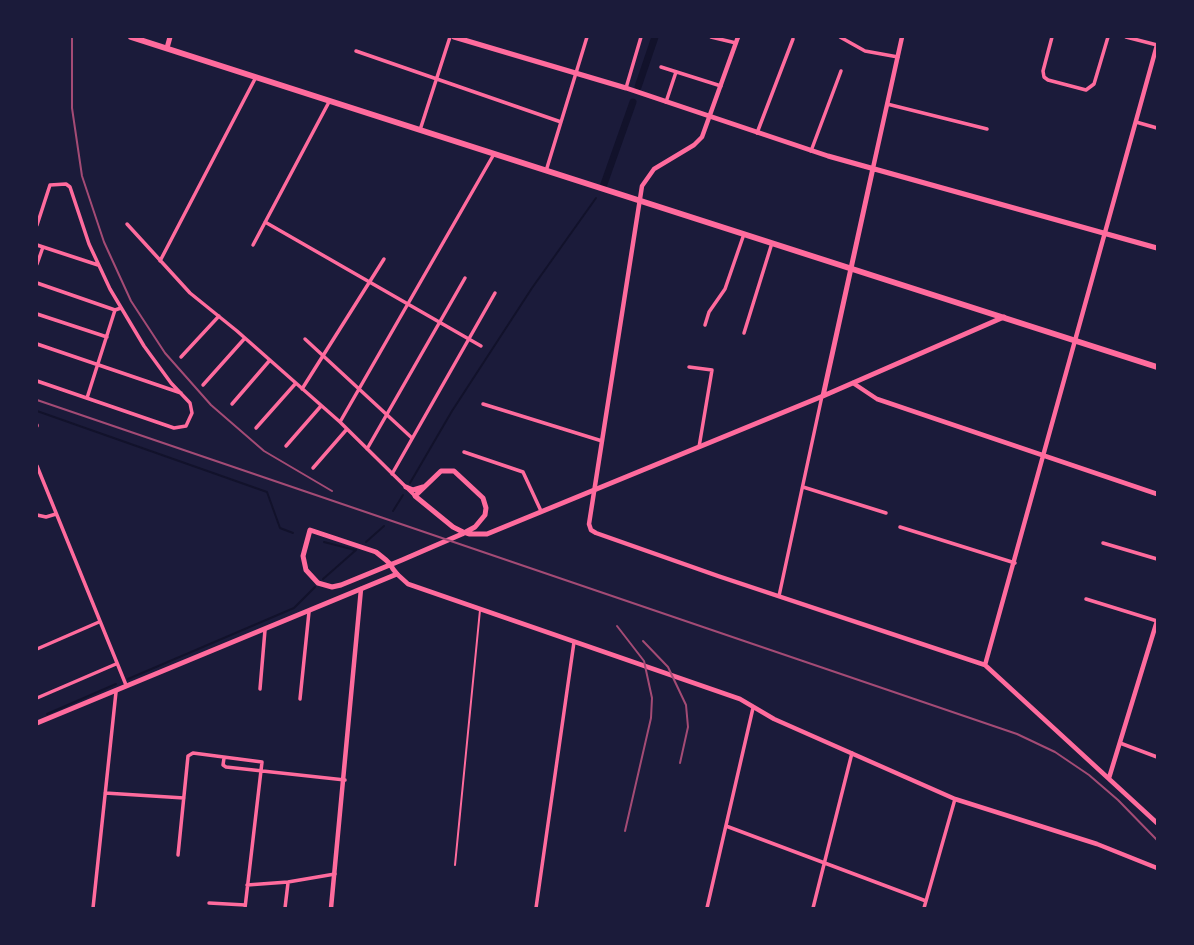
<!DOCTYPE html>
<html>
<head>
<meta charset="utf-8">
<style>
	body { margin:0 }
	#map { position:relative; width:1194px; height:945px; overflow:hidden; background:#1b1b3a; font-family:"Asap Condensed",sans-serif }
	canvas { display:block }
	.frame { position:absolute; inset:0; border:38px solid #1b1b3a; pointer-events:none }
</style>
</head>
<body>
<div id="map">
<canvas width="1194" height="945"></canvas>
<div class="frame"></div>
</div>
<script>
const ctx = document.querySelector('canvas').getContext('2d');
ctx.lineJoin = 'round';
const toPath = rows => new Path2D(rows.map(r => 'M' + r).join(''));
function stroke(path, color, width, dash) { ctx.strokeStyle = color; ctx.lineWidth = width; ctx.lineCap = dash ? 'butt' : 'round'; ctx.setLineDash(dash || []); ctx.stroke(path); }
const stream = toPath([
	[37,411,267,492,280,528,293,533],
	[410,483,452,411,532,288,596,198],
	[393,511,403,495],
	[324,542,355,550],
	[366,542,384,526],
	[323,579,356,550],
	[128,679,294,608,315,587],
	[47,714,116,684]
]);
const canal = toPath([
	[638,87,655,37],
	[604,184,633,102]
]);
const service = toPath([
	[455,865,480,610]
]);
const minor = toPath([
	[711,37,736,43],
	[840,37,865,51,898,57],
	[1052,37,1043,71,1044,77,1048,80,1086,90,1094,84,1108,37],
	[1126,37,1157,45],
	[356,51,561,122],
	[661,67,721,86],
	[626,88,641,37],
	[666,102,676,72],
	[887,104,987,129],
	[1136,122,1157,128],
	[420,130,450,37],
	[757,133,793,39],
	[811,151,841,71],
	[546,171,587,37],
	[265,222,481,346],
	[127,224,190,293,237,331,340,422,415,496],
	[37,225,50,185,66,184,70,187,89,244,110,289,144,346,171,383,190,403,192,413,186,426,174,428,37,381],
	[37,245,98,265],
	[253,245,329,102],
	[160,261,256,77],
	[37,264,43,247],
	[37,283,115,310],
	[37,314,107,337],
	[705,325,709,312,725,289,744,234],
	[744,333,772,243],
	[305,339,412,438],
	[37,344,181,393],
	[181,357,219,316],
	[689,367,712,370,699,447],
	[203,385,245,338],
	[302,389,384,259],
	[87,398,115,310,121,308],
	[232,404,270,360],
	[483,404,602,441],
	[340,422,494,154],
	[37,425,37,426],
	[256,428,296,383],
	[286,446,321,406],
	[367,449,465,278],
	[464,452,523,472,541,511],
	[37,466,126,685],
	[313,468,347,429],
	[392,474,495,293],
	[803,487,886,513],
	[37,515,46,517,56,514],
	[900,527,1015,563],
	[1103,543,1157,559],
	[779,596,822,396],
	[1086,599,1157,621],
	[37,649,99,622],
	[260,689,265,630],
	[37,698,116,664],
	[300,699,309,612],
	[1120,743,1157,757],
	[224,758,223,765,226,767,345,780],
	[105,793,184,798],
	[726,826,926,901],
	[178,855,188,756,193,753,262,762,245,908],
	[247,885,288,882,335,874],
	[209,903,245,905],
	[93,908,116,692],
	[285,908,288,883],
	[536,908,574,642],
	[707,908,753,708],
	[813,908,852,753],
	[924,908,955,799]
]);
const tertiary = toPath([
	[738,37,702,137,694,145,654,169,642,186,589,524,591,530,596,533,718,576,985,665,1157,823],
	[873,168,902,37],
	[853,383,877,399,1157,494],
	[397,574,408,584,740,699,774,719,955,799,1097,844,1157,868],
	[985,665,1157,45],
	[1109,778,1157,621],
	[331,908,361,589]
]);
const secondary = toPath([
	[454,37,626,88,828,156,1157,248],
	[167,48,170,37],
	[823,396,873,168],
	[406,487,413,490,423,487],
	[37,723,397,574,393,569,390,564,386,560,376,552,310,530,303,556,306,570,318,583,332,587,341,585,402,560,462,534,475,527,485,515,486,508,483,498,454,471,441,471,415,496,453,527,463,532,469,534,487,534,823,396,1004,317]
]);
const primary = toPath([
	[131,37,1157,367]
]);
const rail = toPath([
	[72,37,72,108,82,176,104,242,131,301,165,353,211,405,264,451,332,491],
	[37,400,1017,734,1055,752,1089,775,1118,800,1157,840],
	[617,626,644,661,652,698,651,718,625,831],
	[643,641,668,667,686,705,688,727,680,763]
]);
stroke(stream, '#12122b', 2);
stroke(canal, '#12122b', 7);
stroke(service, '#ff6b9d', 2);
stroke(minor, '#ff6b9d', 3.5);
stroke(tertiary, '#ff6b9d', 4.5);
stroke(secondary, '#ff6b9d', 5);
stroke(primary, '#ff6b9d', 6);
stroke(rail, '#a44b75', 2);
</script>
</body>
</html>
